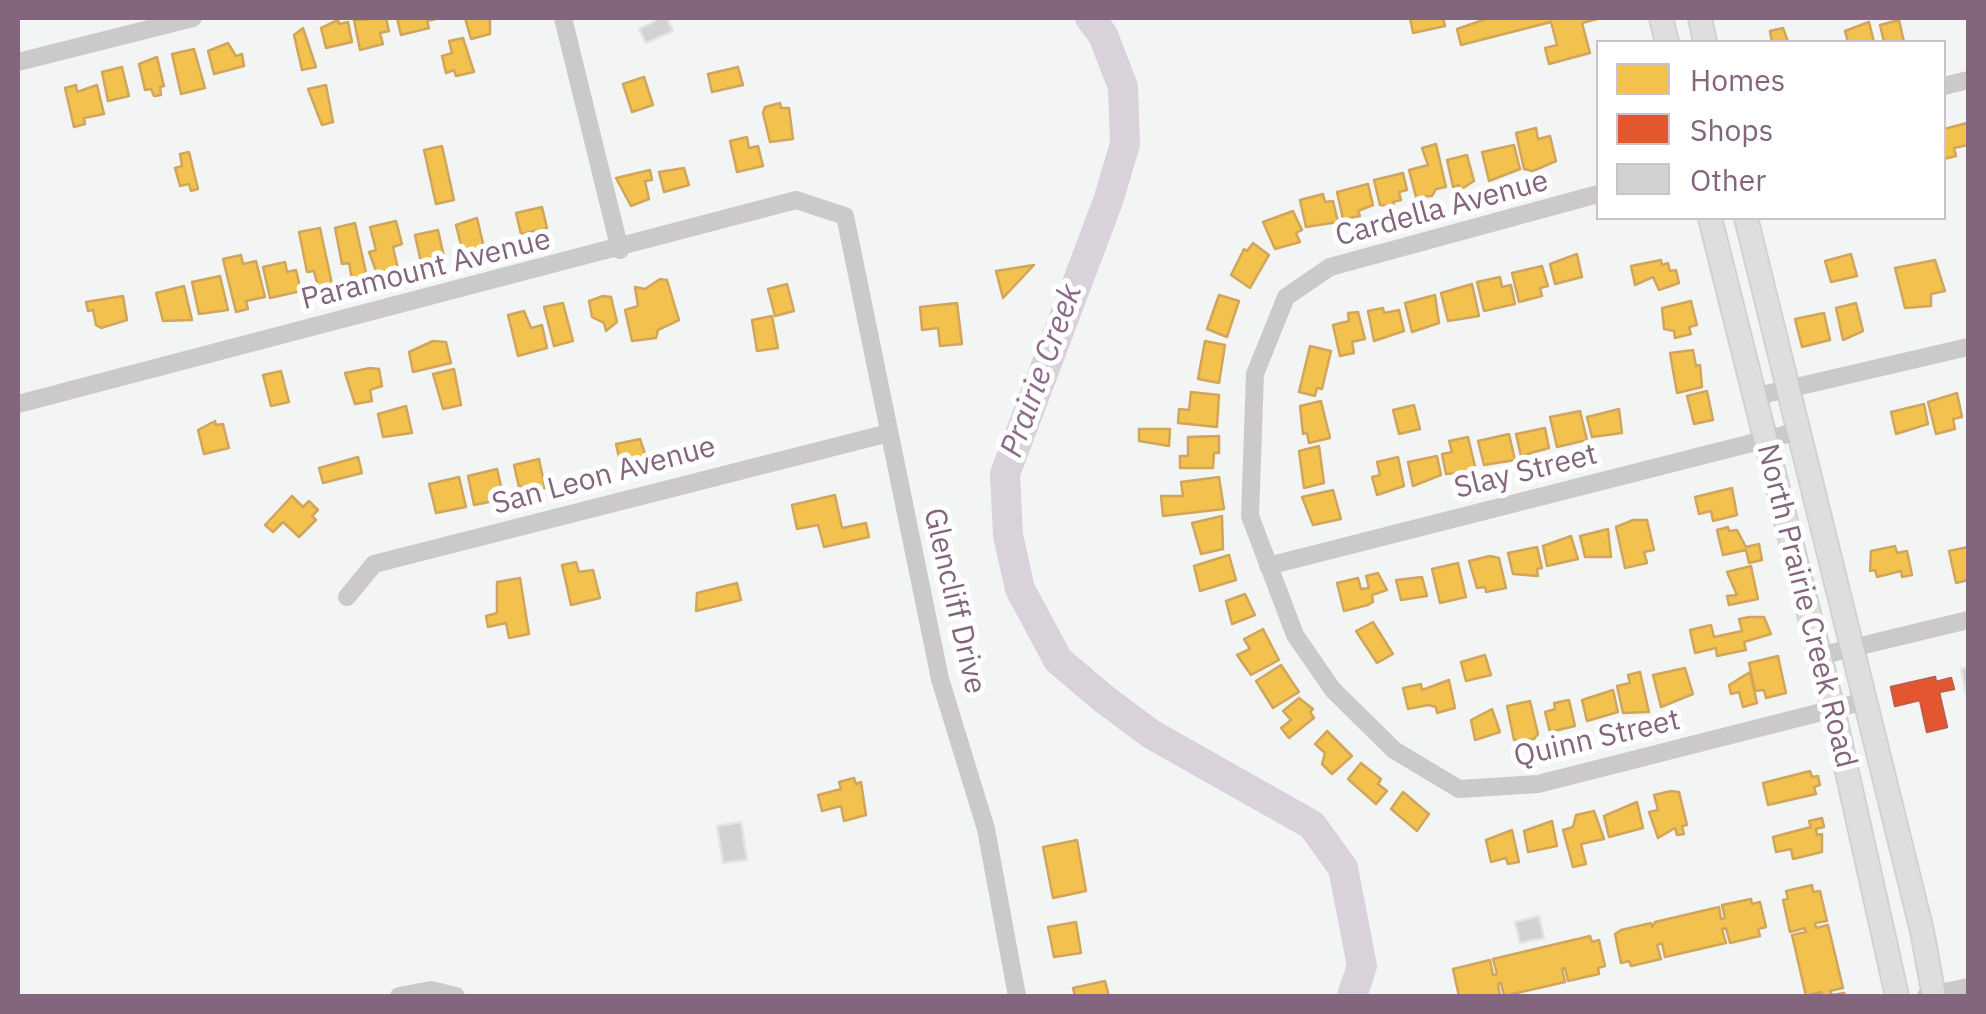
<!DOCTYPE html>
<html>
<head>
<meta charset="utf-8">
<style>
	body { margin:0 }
	#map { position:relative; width:1986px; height:1014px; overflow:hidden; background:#f3f5f4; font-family:"IBM Plex Sans",sans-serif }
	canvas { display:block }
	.frame { position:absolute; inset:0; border:20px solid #83657d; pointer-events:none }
	.legend { position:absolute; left:1596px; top:40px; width:350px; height:180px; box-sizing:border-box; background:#fff; border:2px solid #cdc1cb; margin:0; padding:12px 18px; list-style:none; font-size:30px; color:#83657d }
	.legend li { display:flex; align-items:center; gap:20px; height:50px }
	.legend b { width:50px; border:2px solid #cdc1cb }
</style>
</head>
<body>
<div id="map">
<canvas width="1986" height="1014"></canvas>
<div class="frame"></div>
<ul class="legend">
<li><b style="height:28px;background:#f2c14e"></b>Homes</li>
<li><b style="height:28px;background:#e4572e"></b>Shops</li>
<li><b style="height:28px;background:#d3d2d3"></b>Other</li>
</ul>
</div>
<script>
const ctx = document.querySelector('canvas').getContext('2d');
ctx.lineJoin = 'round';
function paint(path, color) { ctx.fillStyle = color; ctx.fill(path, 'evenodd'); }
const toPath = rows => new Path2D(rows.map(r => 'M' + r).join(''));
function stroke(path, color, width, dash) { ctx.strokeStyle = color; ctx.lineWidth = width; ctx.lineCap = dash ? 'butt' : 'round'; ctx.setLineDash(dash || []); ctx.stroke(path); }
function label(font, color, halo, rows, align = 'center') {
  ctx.font = font + ' "IBM Plex Sans",sans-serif'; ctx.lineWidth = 10; ctx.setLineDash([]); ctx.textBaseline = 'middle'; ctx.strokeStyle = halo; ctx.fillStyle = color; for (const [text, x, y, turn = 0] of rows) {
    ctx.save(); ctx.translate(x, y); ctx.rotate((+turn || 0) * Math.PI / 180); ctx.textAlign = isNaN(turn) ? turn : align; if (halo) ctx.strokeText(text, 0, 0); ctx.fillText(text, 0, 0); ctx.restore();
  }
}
const homes = toPath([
	[386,18,389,31,380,33,383,44,360,50,354,20,386,18],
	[397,18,436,18,436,19,427,21,429,28,401,35,397,18],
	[465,18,490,18,490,34,471,39,465,18],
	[1410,18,1443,18,1445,26,1413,33,1410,18],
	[1601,18,1582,23,1590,53,1549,64,1545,48,1557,45,1551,22,1461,45,1457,29,1489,18,1601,18],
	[338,20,339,24,348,22,352,42,326,48,321,28,338,20],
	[1899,20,1904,42,1884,42,1880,25,1899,20],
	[1869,22,1874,42,1848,42,1845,31,1869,22],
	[303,28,316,67,302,70,294,35,303,28],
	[1783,28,1788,42,1772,42,1770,31,1783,28],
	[463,38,474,72,456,76,454,70,446,73,442,56,452,53,449,41,463,38],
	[228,43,236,56,242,54,244,66,214,74,208,51,228,43],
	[194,49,205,88,181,94,172,54,194,49],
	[157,57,164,86,160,87,161,95,154,96,151,89,145,90,139,64,157,57],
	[122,67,129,96,108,101,102,72,122,67],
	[738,67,743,85,712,92,708,74,738,67],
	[644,77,653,105,632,112,623,84,644,77],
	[76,85,77,92,97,85,104,114,84,118,85,124,74,127,65,88,76,85],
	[326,85,333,122,322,125,308,89,326,85],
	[780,103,781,108,789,108,793,139,770,142,763,113,765,107,780,103],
	[1967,123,1968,145,1954,148,1956,156,1944,159,1944,129,1967,123],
	[1536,128,1538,139,1550,136,1556,161,1533,171,1524,169,1516,133,1536,128],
	[747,137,749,148,758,146,763,166,737,172,730,141,747,137],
	[1436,144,1446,187,1436,189,1432,196,1416,197,1409,170,1428,165,1422,148,1436,144],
	[1514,145,1520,169,1489,181,1482,152,1514,145],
	[442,146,454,200,436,204,424,150,442,146],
	[189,152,198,189,191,191,189,184,180,186,175,168,182,166,180,154,189,152],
	[1467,155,1474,181,1460,190,1459,185,1453,187,1447,160,1467,155],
	[684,168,689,185,664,192,659,172,684,168],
	[650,170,652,180,645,181,649,199,631,206,616,178,650,170],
	[1403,173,1407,190,1399,192,1401,200,1393,202,1394,206,1380,205,1374,180,1403,173],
	[1368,184,1373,205,1358,211,1360,216,1343,219,1337,192,1368,184],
	[1323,194,1325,202,1333,201,1338,222,1306,227,1300,200,1323,194],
	[542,207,547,228,521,234,516,213,542,207],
	[1293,211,1302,230,1296,233,1300,242,1275,249,1263,222,1293,211],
	[477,218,485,252,464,257,456,225,477,218],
	[396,221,402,244,393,247,398,269,396,275,379,279,369,252,376,250,370,227,396,221],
	[355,223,367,277,352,280,349,263,342,264,335,228,355,223],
	[320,228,332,284,318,287,314,271,307,272,299,232,320,228],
	[438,230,444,257,421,262,415,235,438,230],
	[1253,243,1269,255,1250,288,1231,275,1244,249,1247,251,1253,243],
	[1577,254,1582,277,1555,284,1550,264,1577,254],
	[1851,254,1857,276,1831,282,1825,261,1851,254],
	[241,255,243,264,256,261,265,297,246,301,248,309,236,312,223,259,241,255],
	[1661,260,1662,265,1668,263,1670,271,1676,270,1679,283,1659,290,1653,277,1635,285,1631,266,1661,260],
	[1935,260,1945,291,1931,294,1931,306,1905,308,1895,268,1935,260],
	[285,262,287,272,296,270,301,291,270,298,263,267,285,262],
	[1034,265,1003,298,996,271,1034,265],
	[1542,266,1548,286,1540,288,1542,296,1519,302,1512,273,1542,266],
	[220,276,228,310,199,314,192,282,220,276],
	[1500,277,1502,287,1511,285,1515,304,1484,311,1477,282,1500,277],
	[660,279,667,280,679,320,658,330,656,338,632,341,625,310,638,306,635,287,645,289,660,279],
	[787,284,794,311,775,316,768,289,787,284],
	[1472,284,1479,316,1448,321,1441,293,1472,284],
	[184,286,192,320,163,321,156,293,184,286],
	[1219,295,1239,301,1227,337,1207,329,1219,295],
	[1435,295,1439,323,1412,332,1405,303,1435,295],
	[123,296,127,320,101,328,96,325,93,310,88,311,86,302,123,296],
	[603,296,611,297,617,322,606,331,604,323,592,317,589,301,603,296],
	[1691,301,1697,325,1689,327,1691,334,1675,338,1674,331,1664,329,1662,308,1691,301],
	[563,303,573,341,554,346,544,307,563,303],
	[957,303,962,344,940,346,938,328,922,330,920,307,957,303],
	[1856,303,1863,331,1843,340,1836,308,1856,303],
	[1383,308,1384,313,1399,310,1404,331,1374,341,1368,311,1383,308],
	[524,311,531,328,542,325,547,348,518,356,508,315,524,311],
	[1358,312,1365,339,1352,342,1354,353,1340,356,1333,325,1349,321,1348,313,1358,312],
	[1824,313,1830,340,1802,347,1795,319,1824,313],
	[772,316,778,348,757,351,752,320,772,316],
	[433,341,446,342,451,363,413,372,409,352,433,341],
	[1205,341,1225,345,1219,383,1198,379,1205,341],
	[1310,346,1331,351,1322,389,1317,388,1315,396,1299,392,1310,346],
	[1693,350,1696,366,1700,365,1702,387,1677,393,1670,353,1693,350],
	[370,368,379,369,382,386,370,390,372,401,355,404,345,373,370,368],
	[454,369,461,405,443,409,433,374,454,369],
	[281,371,289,402,271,406,263,375,281,371],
	[1707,391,1713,420,1694,424,1687,396,1707,391],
	[1191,392,1219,395,1217,427,1178,423,1179,409,1189,410,1191,392],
	[1957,393,1962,417,1953,419,1955,429,1936,434,1928,402,1957,393],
	[1321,401,1330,438,1309,443,1307,433,1303,434,1300,406,1321,401],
	[1924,404,1928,424,1896,434,1891,412,1924,404],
	[1414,405,1420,429,1399,434,1393,410,1414,405],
	[406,406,412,433,383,437,378,414,406,406],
	[1619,409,1622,433,1592,437,1587,417,1619,409],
	[1580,411,1587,440,1557,447,1550,417,1580,411],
	[215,421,216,425,223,424,229,448,204,454,198,430,215,421],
	[1545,428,1549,448,1521,456,1516,434,1545,428],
	[1139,429,1170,429,1169,446,1139,441,1139,429],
	[1509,434,1515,460,1484,465,1478,441,1509,434],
	[1219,436,1219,453,1214,453,1213,468,1180,468,1180,456,1188,456,1188,437,1219,436],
	[1468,437,1476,471,1446,474,1442,454,1452,452,1449,441,1468,437],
	[640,439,647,460,627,465,625,456,619,457,616,444,640,439],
	[1319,446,1324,483,1304,488,1299,451,1319,446],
	[1437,456,1441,475,1413,486,1408,462,1437,456],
	[358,457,362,473,323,483,319,468,358,457],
	[1398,457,1404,486,1377,495,1372,477,1380,475,1377,462,1398,457],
	[539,459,545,488,530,491,528,485,519,487,514,465,539,459],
	[497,469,504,499,474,505,468,476,497,469],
	[459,477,466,507,436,513,429,484,459,477],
	[1219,477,1224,509,1163,516,1161,496,1183,496,1181,482,1219,477],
	[1732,488,1737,515,1713,521,1711,511,1699,514,1695,497,1732,488],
	[1333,490,1341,519,1313,525,1302,497,1333,490],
	[835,495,842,528,866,523,869,537,824,547,818,525,797,529,792,505,835,495],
	[292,496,303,507,309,501,318,510,312,516,316,520,299,537,283,522,273,532,265,525,292,496],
	[1222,516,1223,549,1201,554,1192,523,1222,516],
	[1633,520,1647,520,1654,550,1644,552,1647,563,1625,568,1616,527,1633,520],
	[1728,527,1729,531,1737,530,1746,547,1759,544,1762,560,1749,563,1746,550,1723,555,1717,530,1728,527],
	[1608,529,1611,557,1585,557,1580,536,1608,529],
	[1571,536,1578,559,1547,566,1543,546,1571,536],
	[1895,546,1897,553,1907,551,1912,575,1902,577,1901,571,1877,577,1875,570,1870,571,1871,551,1895,546],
	[1537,547,1542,568,1537,569,1538,576,1513,574,1508,553,1537,547],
	[1968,547,1968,580,1956,583,1949,551,1968,547],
	[1229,555,1236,580,1200,591,1194,566,1229,555],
	[1490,556,1499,558,1506,588,1486,592,1485,587,1477,588,1469,561,1490,556],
	[576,562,579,572,593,570,600,598,571,605,562,565,576,562],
	[1458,563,1466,597,1440,603,1432,569,1458,563],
	[1751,566,1758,599,1729,605,1727,596,1737,595,1727,572,1751,566],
	[1378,573,1387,590,1372,595,1373,602,1368,605,1344,611,1337,583,1358,578,1361,589,1369,588,1366,576,1378,573],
	[1422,577,1427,596,1401,600,1396,580,1422,577],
	[520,578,529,634,509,638,506,623,488,627,486,616,497,613,497,582,520,578],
	[737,583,741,600,696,611,697,593,737,583],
	[1245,594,1255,615,1232,624,1226,601,1245,594],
	[1749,617,1764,617,1771,634,1744,642,1746,650,1717,656,1716,648,1695,653,1690,630,1711,625,1714,637,1742,631,1739,619,1749,617],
	[1373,622,1393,654,1377,663,1356,631,1373,622],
	[1263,629,1279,660,1251,675,1237,655,1250,649,1244,639,1263,629],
	[1485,655,1491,675,1466,681,1461,662,1485,655],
	[1778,656,1786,693,1766,698,1764,690,1755,691,1749,663,1778,656],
	[1281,665,1299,692,1273,708,1256,681,1281,665],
	[1685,668,1693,694,1661,707,1653,675,1685,668],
	[1640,672,1649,712,1623,713,1617,686,1630,683,1628,675,1640,672],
	[1750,672,1757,703,1743,707,1739,692,1731,694,1729,685,1750,672],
	[1449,680,1455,708,1437,713,1436,707,1428,705,1408,709,1403,688,1421,684,1422,690,1449,680],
	[1613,690,1618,712,1587,721,1582,700,1613,690],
	[1299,698,1313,709,1310,712,1314,718,1289,738,1281,728,1291,720,1283,711,1299,698],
	[1569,700,1575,726,1550,732,1545,712,1555,709,1554,703,1569,700],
	[1530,701,1538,734,1534,739,1514,740,1507,706,1530,701],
	[1492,709,1500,732,1475,740,1471,720,1492,709],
	[1327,731,1352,756,1332,774,1322,764,1325,753,1315,744,1327,731],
	[1361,763,1381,779,1378,784,1387,791,1376,804,1348,779,1361,763],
	[1810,771,1812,777,1818,776,1820,785,1814,787,1816,794,1768,805,1763,783,1810,771],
	[854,778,856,784,861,782,866,815,844,821,841,806,822,811,818,795,841,789,839,782,854,778],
	[1671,791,1679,792,1687,825,1682,826,1684,834,1677,835,1675,828,1658,838,1649,812,1658,810,1654,795,1671,791],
	[1403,792,1429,814,1417,831,1391,809,1403,792],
	[1637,802,1643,828,1609,837,1604,816,1637,802],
	[1594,811,1604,839,1581,844,1586,864,1573,867,1563,830,1573,827,1576,815,1594,811],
	[1822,818,1824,827,1816,829,1817,835,1822,834,1822,852,1793,859,1791,849,1776,852,1773,837,1811,827,1809,821,1822,818],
	[1552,821,1557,846,1528,852,1524,831,1552,821],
	[1512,830,1519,862,1508,864,1506,858,1491,862,1486,840,1512,830],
	[1077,840,1086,891,1053,898,1043,847,1077,840],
	[1812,885,1813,892,1820,891,1827,921,1815,923,1816,928,1828,925,1843,988,1830,991,1832,995,1844,993,1845,996,1822,996,1821,992,1806,996,1792,935,1806,932,1805,928,1790,932,1783,900,1788,899,1786,891,1812,885],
	[1751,899,1752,904,1760,902,1766,927,1758,929,1760,936,1730,943,1726,928,1722,929,1726,943,1665,957,1662,943,1657,945,1661,959,1631,966,1629,961,1621,963,1615,934,1621,930,1651,923,1652,927,1655,922,1719,907,1721,919,1725,918,1722,905,1751,899],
	[1076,922,1081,953,1054,957,1048,927,1076,922],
	[1590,936,1592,942,1599,940,1605,966,1598,968,1599,974,1568,981,1565,968,1562,969,1565,982,1504,996,1501,983,1498,984,1500,996,1459,996,1453,969,1490,960,1493,975,1497,974,1493,959,1590,936],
	[1105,981,1109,996,1075,996,1073,988,1105,981]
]);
const shops = toPath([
	[1935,677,1936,682,1951,678,1954,689,1939,692,1947,727,1927,732,1920,700,1895,706,1891,687,1935,677]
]);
const river = toPath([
	[1090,18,1103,35,1123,87,1125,144,1108,201,1005,474,1008,535,1020,589,1058,660,1104,699,1151,734,1312,825,1343,868,1362,966,1352,996]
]);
const building = toPath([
	[654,18,667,18,673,31,646,43,639,29,655,21,654,18],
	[1968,668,1968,698,1967,698,1961,669,1968,668],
	[741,822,747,860,723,863,717,826,741,822],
	[1539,916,1544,938,1520,943,1515,922,1539,916]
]);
const minor = toPath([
	[563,18,620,250],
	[18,62,193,18],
	[1944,86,1968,80],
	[1598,194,1330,267,1286,297,1255,374,1250,516,1295,635,1333,690,1394,750,1459,789,1538,784,1865,701],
	[1753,397,1968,347],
	[18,404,796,200,845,216,940,679,986,829,1017,996],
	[1268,566,1799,431],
	[347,597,374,564,889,433],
	[1819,656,1968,620],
	[399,996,431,990,456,996],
	[1926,996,1968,987]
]);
const major = toPath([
	[1661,18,1667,42],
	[1700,18,1705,42],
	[1710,218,1833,709,1897,996],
	[1746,218,1922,931,1934,996]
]);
const streetNames = [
	["Cardella Avenue",1442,209,-15],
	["Paramount Avenue",426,270,-14],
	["Slay Street",1526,472,-14],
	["San Leon Avenue",604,476,-15],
	["Glencliff Drive",954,601,77],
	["North Prairie Creek Road",1806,606,76],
	["Quinn Street",1597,739,-13]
];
const waterNames = [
	["Prairie Creek",1042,371,-70]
];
paint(homes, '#f2c14e');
stroke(homes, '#d1a55c', 2.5);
paint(shops, '#e4572e');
stroke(shops, '#c75b46', 2.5);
stroke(river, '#dad2db', 30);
paint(building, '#d3d2d3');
stroke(building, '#e3e4e4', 2.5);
stroke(major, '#d2d2d2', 26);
stroke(minor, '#cbc9ca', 18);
stroke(major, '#dfdedf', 22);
label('30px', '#83657d', '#fff', streetNames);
label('italic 32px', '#8d6a8c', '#fff', waterNames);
</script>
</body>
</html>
